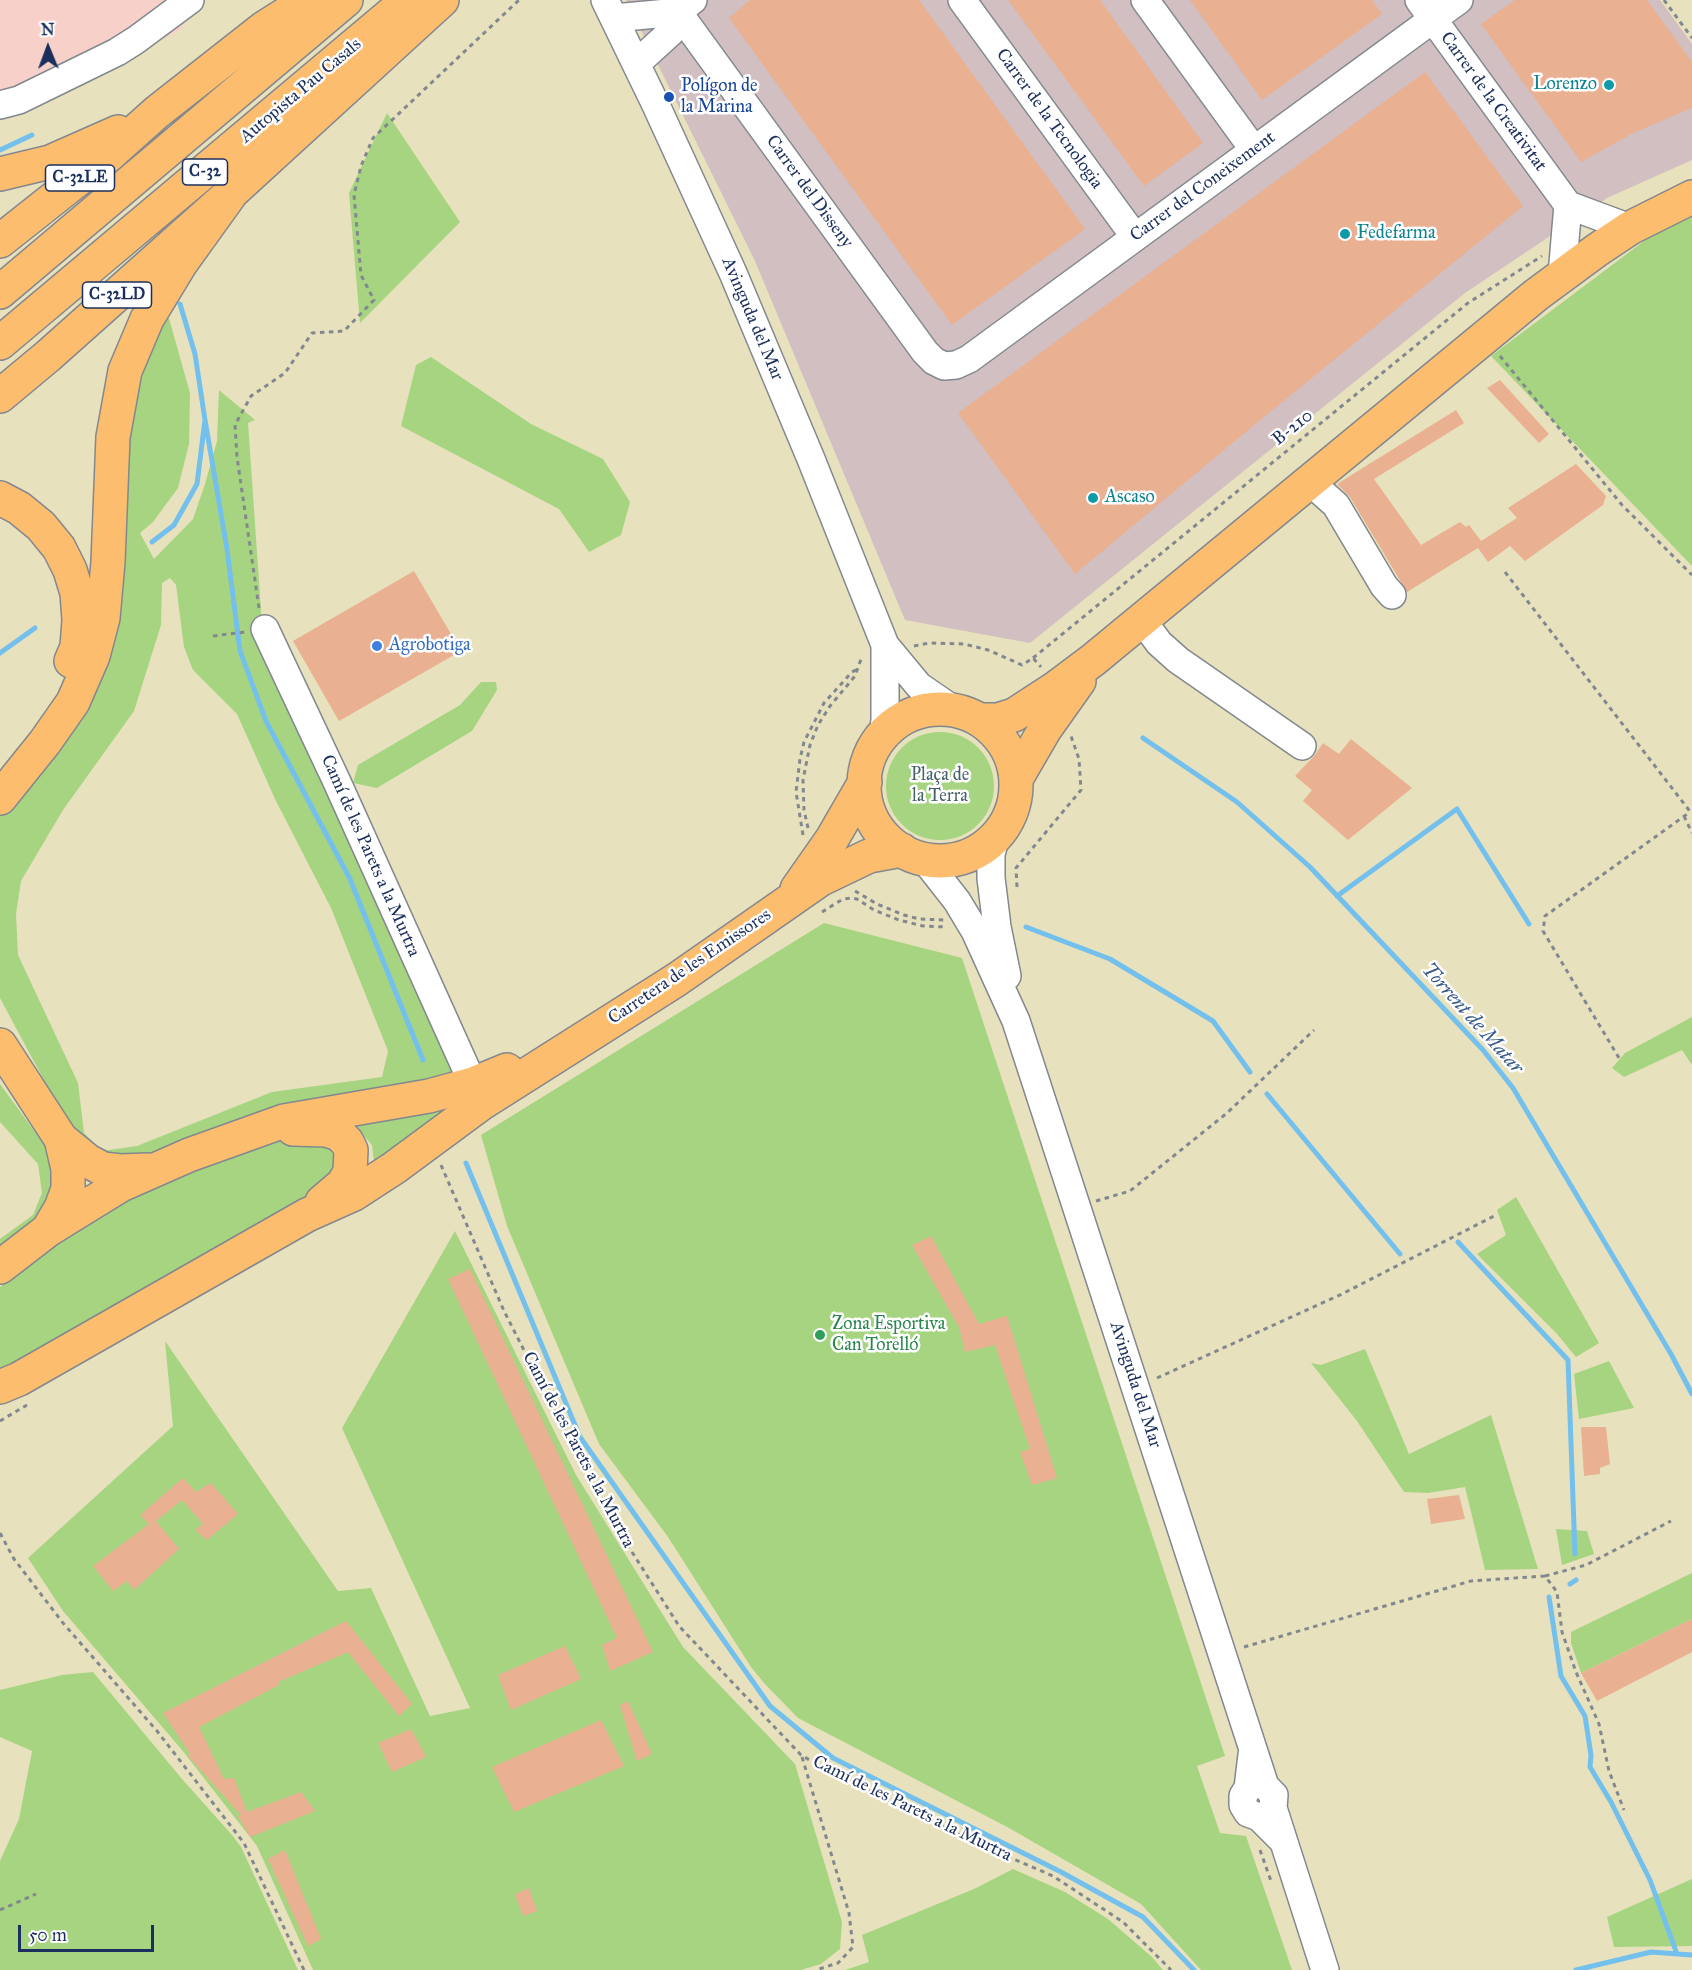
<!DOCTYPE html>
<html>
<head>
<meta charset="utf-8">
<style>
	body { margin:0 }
	#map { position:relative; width:1692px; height:1970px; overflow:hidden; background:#e8e1be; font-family:"IM FELL Great Primer",serif }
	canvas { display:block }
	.north { position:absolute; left:18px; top:18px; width:60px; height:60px; -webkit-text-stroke:4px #fff; paint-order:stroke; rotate:359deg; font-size:16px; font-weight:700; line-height:24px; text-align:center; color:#1b2f5e }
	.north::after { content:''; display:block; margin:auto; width:21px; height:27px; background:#1b2f5e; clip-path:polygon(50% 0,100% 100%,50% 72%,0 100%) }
	.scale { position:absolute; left:18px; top:1925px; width:136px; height:27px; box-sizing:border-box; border:3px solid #1b2f5e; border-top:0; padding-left:8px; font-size:18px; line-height:21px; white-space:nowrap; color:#1b2f5e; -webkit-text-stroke:4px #fff; paint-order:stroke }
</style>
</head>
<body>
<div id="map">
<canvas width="1692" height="1970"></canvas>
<div class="north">N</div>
<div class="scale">50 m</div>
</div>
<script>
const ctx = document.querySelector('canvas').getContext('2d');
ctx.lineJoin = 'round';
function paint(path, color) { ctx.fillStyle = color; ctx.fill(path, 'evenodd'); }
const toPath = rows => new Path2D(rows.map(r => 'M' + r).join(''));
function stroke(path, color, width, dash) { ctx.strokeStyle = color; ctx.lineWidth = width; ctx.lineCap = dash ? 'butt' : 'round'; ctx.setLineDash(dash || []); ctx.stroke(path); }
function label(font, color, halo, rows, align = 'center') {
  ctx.font = font + ' "IM FELL Great Primer",serif'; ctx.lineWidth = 5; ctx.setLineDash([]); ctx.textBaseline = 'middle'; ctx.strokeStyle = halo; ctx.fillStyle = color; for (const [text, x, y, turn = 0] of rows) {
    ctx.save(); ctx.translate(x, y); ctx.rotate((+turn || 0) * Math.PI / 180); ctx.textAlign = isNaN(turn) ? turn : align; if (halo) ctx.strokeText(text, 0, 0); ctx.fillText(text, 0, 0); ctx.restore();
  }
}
const built = toPath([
	[0,0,166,0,183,28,74,88,0,121]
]);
const industrial = toPath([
	[626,0,1660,0,1692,44,1692,160,1607,198,1465,293,1030,643,905,620,755,261]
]);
const green = toPath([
	[387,113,460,222,360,323,349,193],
	[1692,216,1692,566,1491,356,1652,235],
	[165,304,190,393,189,444,178,488,153,522,140,533,154,559,193,519,205,484,217,441,219,390,255,420,248,423,261,610,261,643,455,1063,450,1077,295,1105,242,1117,179,1140,148,1155,102,1160,70,1129,0,998,0,812,64,733,127,438,137,382],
	[170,578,176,585,184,647,193,670,237,714,275,799,331,908,388,1051,382,1077,272,1092,137,1146,102,1151,84,1133,78,1083,18,955,16,914,21,881,63,810,134,711,161,625,162,583],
	[431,357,531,424,603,459,630,502,621,535,589,552,559,509,401,426,416,365],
	[481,682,496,682,497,690,472,731,377,788,353,783,358,765,460,705],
	'886 786a54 54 0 1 1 108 0a54 54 0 1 1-108 0Z',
	[824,923,962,958,1225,1756,1197,1766,1220,1833,1246,1836,1292,1970,1201,1970,1141,1904,1009,1828,798,1718,765,1684,751,1667,668,1537,599,1444,507,1226,481,1135],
	[1692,1017,1692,1065,1682,1050,1624,1077,1612,1068,1625,1053],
	[0,1084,46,1147,52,1165,53,1196,37,1216,0,1245,0,1239,33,1215,42,1193,38,1164,0,1122],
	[467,1097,374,1162,372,1145,349,1119],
	[304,1138,330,1146,336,1157,336,1170,311,1197,0,1373,0,1287,47,1246,137,1194,200,1165,276,1141],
	[1516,1197,1599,1343,1576,1357,1557,1334,1477,1254,1506,1235,1497,1210],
	[455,1231,576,1475,683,1647,795,1764,842,1922,840,1949,821,1964,801,1970,313,1970,257,1846,182,1750,63,1611,28,1558,173,1426,165,1341,338,1591,371,1588,430,1716,470,1708,342,1428],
	[1365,1349,1409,1454,1491,1415,1538,1569,1485,1570,1465,1487,1428,1493,1404,1492,1357,1421,1311,1363,1321,1365],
	[1609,1361,1634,1408,1579,1419,1574,1374],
	[1556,1529,1587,1531,1594,1554,1562,1565],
	[1692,1573,1692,1619,1581,1673,1571,1643,1571,1632],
	[93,1672,182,1779,232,1835,241,1847,298,1970,0,1970,0,1861,19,1819,32,1751,0,1737,0,1690,62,1675],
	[1013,1869,1065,1892,1108,1919,1152,1957,1163,1970,845,1970,869,1962,862,1935,974,1889],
	[1692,1879,1692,1946,1614,1947,1607,1917]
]);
const stream = toPath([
	[0,150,32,135],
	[205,420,227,549,240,651,266,721,350,879,423,1060],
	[152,542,174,525,197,484,205,420,195,354,180,304],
	[0,653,35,628],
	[1143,738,1237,802,1310,867,1483,1050,1513,1088,1671,1354,1692,1394],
	[1337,896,1457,809,1529,924],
	[1026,927,1110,959,1213,1021,1250,1072],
	[1267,1094,1400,1254],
	[466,1163,580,1437,770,1706,833,1758,1061,1872,1143,1917,1194,1970],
	[1458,1242,1568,1360,1575,1554],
	[1570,1584,1576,1580],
	[1549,1597,1561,1676,1585,1716,1591,1755,1590,1767,1611,1802,1650,1880,1677,1954],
	[1576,1970,1651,1952,1692,1955]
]);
const building = toPath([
	[750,0,919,0,1085,229,952,325,729,18],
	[1008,0,1100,0,1203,143,1144,186],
	[1190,0,1372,0,1382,14,1262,100],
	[1515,0,1647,0,1692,62,1692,108,1635,132,1581,162,1481,24],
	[1425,72,1523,206,1259,421,1075,574,958,413],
	[1500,380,1549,434,1539,443,1487,388],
	[1456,410,1464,423,1374,479,1421,545,1460,522,1466,527,1469,525,1481,541,1517,518,1508,508,1576,464,1606,496,1603,505,1525,561,1510,546,1488,562,1478,548,1407,592,1350,497,1337,484],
	[414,571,461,651,339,721,293,641],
	[1351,739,1412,788,1348,840,1303,801,1312,790,1295,776,1315,755,1323,743,1339,754],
	[931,1236,979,1324,1007,1316,1057,1478,1032,1485,1020,1452,1030,1449,995,1345,965,1352,959,1327,912,1245],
	[470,1269,653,1652,610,1671,602,1645,617,1638,448,1279],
	[1581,1427,1606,1427,1610,1464,1600,1468,1600,1474,1584,1476],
	[183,1478,196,1492,211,1483,238,1514,207,1540,195,1530,203,1524,182,1500,156,1521,179,1549,134,1590,127,1581,113,1591,93,1566,149,1524,140,1515],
	[1459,1495,1465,1519,1431,1524,1427,1499],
	[1692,1619,1692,1652,1597,1701,1581,1673],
	[346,1621,412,1704,399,1716,348,1652,278,1682,279,1685,199,1727,224,1779,234,1778,247,1812,301,1792,315,1811,250,1837,238,1816,241,1815,188,1756,190,1754,163,1713],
	[565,1646,581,1679,511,1710,498,1675],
	[628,1701,652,1754,637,1761,620,1705],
	[601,1720,624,1766,514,1812,492,1767],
	[411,1729,426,1757,392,1772,378,1743],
	[285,1850,321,1939,308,1946,268,1859],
	[529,1888,537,1911,523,1916,515,1894]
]);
const path = toPath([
	[1664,0,1692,38],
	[1500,356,1622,505,1692,575],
	[1505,572,1692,814],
	[259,608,237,457,235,425,251,396,285,373,312,333,344,331,374,300,361,275,354,195,361,166,373,138,519,0],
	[213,636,245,632],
	[914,646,929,643,964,644,988,650,1022,665,1033,658,1041,667],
	[1033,658,1468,303,1542,256],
	[1684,816,1692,833],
	[808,828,804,810,803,780,810,745,818,725,830,706,855,676,861,659],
	[803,835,796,792,800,759,804,742,824,703,852,672,858,669],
	[1017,887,1016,868,1081,790,1079,759,1071,736],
	[855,891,877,904,904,915,919,919,944,920],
	[822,912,843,899,852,898,857,899,874,910,899,920,923,926,946,927],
	[1619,1058,1543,931,1545,916,1690,812],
	[441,1165,504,1311,606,1511,679,1626,801,1755,827,1770,974,1842,1053,1876,1123,1922,1171,1970],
	[1096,1201,1130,1191,1227,1113,1314,1030],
	[1157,1378,1342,1294,1494,1216],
	[0,1421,27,1405],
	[0,1533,14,1559,63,1623,157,1731,244,1843,304,1970],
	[1545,1576,1586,1565,1671,1521],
	[1244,1647,1471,1581,1545,1576,1557,1592,1562,1632,1576,1672,1599,1724,1609,1771,1624,1810],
	[802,1757,849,1913,853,1947,838,1963,816,1970],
	[1260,1850,1271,1881],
	[0,1910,36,1894]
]);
const minor = toPath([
	[605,0,655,103,733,273,811,459,885,645,919,686,954,710],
	[962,0,1135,237],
	[1145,0,1254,150],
	[1419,0,1568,205,1630,228],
	[678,12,925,352,934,361,944,366,956,365,969,359,1459,0],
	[614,18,678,12],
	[637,63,671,32,678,12,693,0],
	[0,105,19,100,117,52,136,40,190,0],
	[1562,275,1568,205],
	[1309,481,1336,505,1384,586,1392,595],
	[1142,620,1159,643,1178,660,1302,746],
	[265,629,337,782,473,1084],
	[883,736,885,720,885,645],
	[996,836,991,854,991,878,997,927,1007,976],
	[924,859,957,901,975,931,1016,1021,1265,1786,1274,1795,1273,1808,1325,1970],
	[1252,1755,1248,1788,1243,1796,1243,1805,1248,1813,1259,1817,1282,1840]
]);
const major = toPath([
	'864 785a76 76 0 1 1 152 0a76 76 0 1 1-152 0Z',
	[980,720,998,720,1014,715,1057,687,1093,660,1536,295,1597,250,1630,228,1692,197],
	[1016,779,1045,729,1079,681],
	[797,889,832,839,865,782],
	[0,1045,61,1139,88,1161,103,1169,120,1171,148,1170],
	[293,1129,326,1130,339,1134,347,1142,351,1150,350,1172,343,1184,322,1202],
	[48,1230,61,1208,68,1189,68,1169,61,1139],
	[0,1267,48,1230,77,1212,121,1185,189,1155,284,1121,429,1096,473,1084,507,1070],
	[0,1387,19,1379,307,1215,354,1194,394,1168,482,1103,676,980,821,879,869,856,902,850]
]);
const highway = toPath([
	[0,174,50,162,118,132],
	[0,241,110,154,157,112,264,28,308,0],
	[0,292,346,0],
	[0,343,408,0],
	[0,396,48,356,232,192,442,0],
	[0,498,19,508,41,526,59,548,70,570,77,593,79,620,77,647,71,661],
	[0,798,45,742,73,702,93,656,103,618,108,562,113,437,125,371,147,319,181,263,232,192]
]);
const markers = [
	[1609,85,6,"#0f9aa8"],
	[669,97,6,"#1a4fb4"],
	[1345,234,6,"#0f9aa8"],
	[1093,498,6,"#0f9aa8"],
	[377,646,6,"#3f7fe0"],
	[820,1335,6,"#2e9e5b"]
];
const shields = [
	[205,172,45],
	[80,178,69],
	[117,295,69]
];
const shieldNames = [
	["C-32",205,172],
	["C-32LE",80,178],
	["C-32LD",117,295]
];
const cultureNames = [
	["Lorenzo",1597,85,"right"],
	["Fedefarma",1357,234],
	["Ascaso",1105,498]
];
const transitNames = [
	["Polígon de",681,87],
	["la Marina",681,108]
];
const streetNames = [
	["Autopista Pau Casals",301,91,-40],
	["Carrer de la Creativitat",1493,102,54],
	["Carrer de la Tecnologia",1049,119,54],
	["Carrer del Coneixement",1203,187,-36],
	["Carrer del Disseny",809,192,54],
	["Avinguda del Mar",752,319,67],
	["B-210",1293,428,-39],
	["Camí de les Parets a la Murtra",370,856,66],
	["Carretera de les Emissores",690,967,-34],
	["Avinguda del Mar",1135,1385,72],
	["Camí de les Parets a la Murtra",578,1450,62],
	["Camí de les Parets a la Murtra",912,1809,26]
];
const shopNames = [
	["Agrobotiga",389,646]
];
const parkNames = [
	["Plaça de",940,776],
	["la Terra",940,797]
];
const leisureNames = [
	["Zona Esportiva",832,1325],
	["Can Torelló",832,1346]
];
const waterNames = [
	["Torrent de Matar",1472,1019,48]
];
paint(built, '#f7d1c9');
paint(industrial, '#d2bfc1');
paint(green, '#a6d481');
stroke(stream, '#74c0ed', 5);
paint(building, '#e9b091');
stroke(minor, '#82888e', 30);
stroke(major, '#82888e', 36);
stroke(highway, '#82888e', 36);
stroke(path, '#82888e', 3, [4.5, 4.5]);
stroke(minor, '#fff', 27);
stroke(major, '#fcbd6f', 33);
stroke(highway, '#fcbd6f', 33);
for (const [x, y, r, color] of markers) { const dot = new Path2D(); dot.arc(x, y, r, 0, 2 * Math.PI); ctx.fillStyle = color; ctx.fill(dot); stroke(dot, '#fff', 2); }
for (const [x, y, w] of shields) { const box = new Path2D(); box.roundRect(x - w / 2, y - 13, w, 26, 4.5); ctx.fillStyle = '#fff'; ctx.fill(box); stroke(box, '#1b2f5e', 1.5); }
label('bold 16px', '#1b2f5e', null, shieldNames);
label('18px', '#0d838f', '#fff', cultureNames, 'left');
label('18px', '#164399', '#fff', transitNames, 'left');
label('18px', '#1b2f5e', '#fff', streetNames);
label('18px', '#366cbe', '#fff', shopNames, 'left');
label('18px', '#456168', '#fff', parkNames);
label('18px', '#27864d', '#fff', leisureNames, 'left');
label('italic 20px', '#365a89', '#fff', waterNames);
</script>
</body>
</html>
